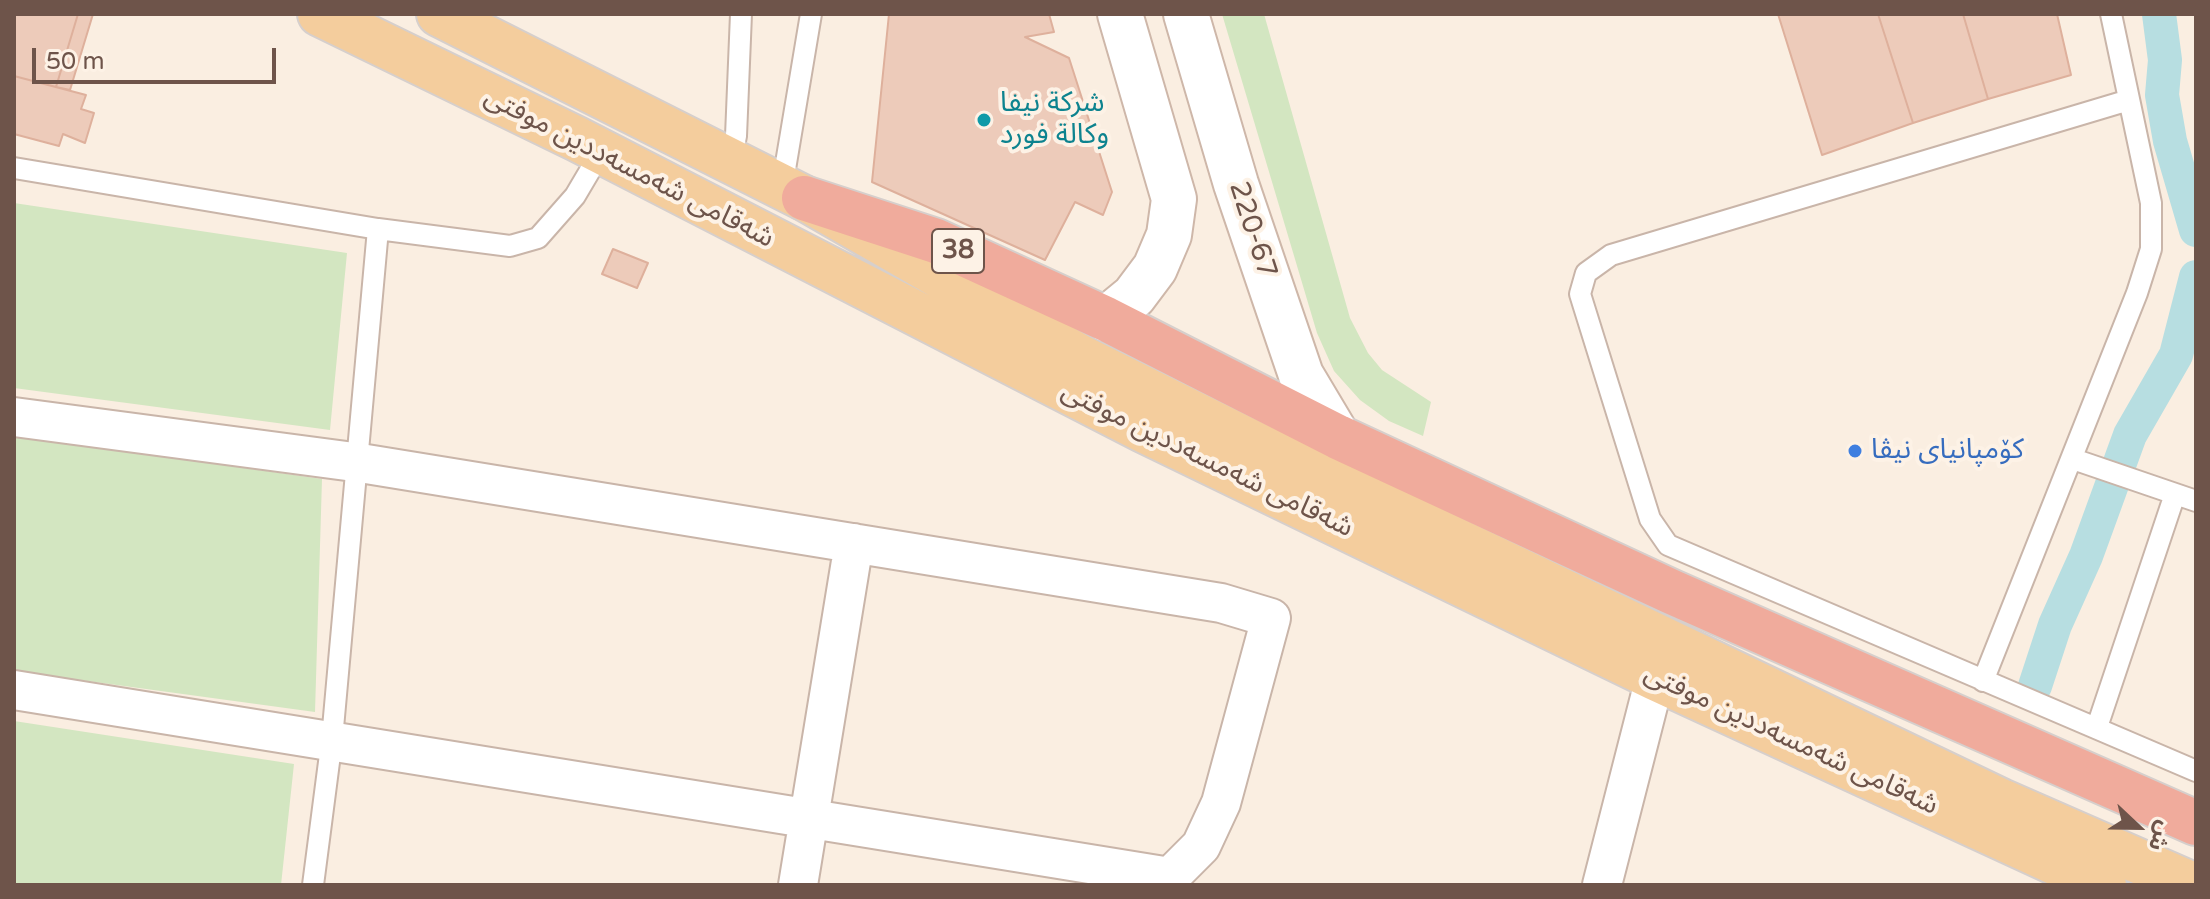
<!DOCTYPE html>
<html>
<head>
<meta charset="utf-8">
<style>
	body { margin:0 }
	#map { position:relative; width:2210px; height:899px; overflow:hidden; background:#faeee1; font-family:"Varela Round","Noto Sans Arabic",sans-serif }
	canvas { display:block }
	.frame { position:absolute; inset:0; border:16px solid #6e544a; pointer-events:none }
	.north { position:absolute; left:2098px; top:787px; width:80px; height:80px; -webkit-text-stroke:6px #fdf2e6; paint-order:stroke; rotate:112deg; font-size:22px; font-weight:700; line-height:32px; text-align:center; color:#6e544a }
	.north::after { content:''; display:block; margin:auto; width:28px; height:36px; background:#6e544a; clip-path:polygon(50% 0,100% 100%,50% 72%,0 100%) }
	.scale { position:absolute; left:32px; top:48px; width:244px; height:36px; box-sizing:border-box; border:4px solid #6e544a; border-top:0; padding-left:10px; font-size:24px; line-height:28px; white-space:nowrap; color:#6e544a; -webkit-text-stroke:6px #fdf2e6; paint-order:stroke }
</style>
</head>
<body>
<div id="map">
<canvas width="2210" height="899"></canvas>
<div class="frame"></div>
<div class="north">ش</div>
<div class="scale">50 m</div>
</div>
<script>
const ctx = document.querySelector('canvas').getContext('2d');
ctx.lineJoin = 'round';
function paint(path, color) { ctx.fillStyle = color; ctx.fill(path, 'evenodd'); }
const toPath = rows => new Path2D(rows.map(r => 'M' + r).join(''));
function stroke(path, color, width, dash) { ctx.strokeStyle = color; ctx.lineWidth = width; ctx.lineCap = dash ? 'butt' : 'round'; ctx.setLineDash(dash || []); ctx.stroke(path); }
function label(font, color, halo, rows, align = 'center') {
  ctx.font = font + ' "Varela Round","Noto Sans Arabic",sans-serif'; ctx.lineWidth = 8; ctx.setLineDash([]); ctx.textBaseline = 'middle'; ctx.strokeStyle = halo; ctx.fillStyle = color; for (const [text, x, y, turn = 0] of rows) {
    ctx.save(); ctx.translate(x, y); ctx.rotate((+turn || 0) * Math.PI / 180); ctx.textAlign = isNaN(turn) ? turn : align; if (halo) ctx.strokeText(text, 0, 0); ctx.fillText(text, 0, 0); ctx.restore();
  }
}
const green = toPath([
	[1222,14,1264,14,1350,318,1368,353,1382,370,1431,402,1423,436,1389,421,1360,400,1334,371,1317,333],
	[14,203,347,253,330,430,14,388],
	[14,435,322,479,315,712,14,671],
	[14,721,294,764,281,885,14,885]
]);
const canal = toPath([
	[2159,14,2165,60,2162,95,2170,141,2196,230],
	[2035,686,2055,625,2086,556,2130,435,2176,355,2196,277]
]);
const building = toPath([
	[14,14,78,14,56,87,14,76,14,14],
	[78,14,93,14,70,90,56,87,78,14],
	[889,14,1049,14,1054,32,1025,37,1069,58,1112,192,1103,215,1075,202,1045,260,872,182,889,14],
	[1778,14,1878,14,1913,123,1822,155,1778,14],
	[1878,14,1963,14,1988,99,1913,123,1878,14],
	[1963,14,2057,14,2071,75,1988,99,1963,14],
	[14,76,86,95,81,109,94,113,85,143,63,134,59,146,14,134,14,76],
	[613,249,648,263,637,288,602,274,613,249]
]);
const lane = toPath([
	[2129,100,1611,255,1586,273,1580,294,1650,519,1668,545,2196,771],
	[731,161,736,136,741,14],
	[14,168,378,229,510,246,538,238,575,196,601,152],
	[782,187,811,14],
	[2073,459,2196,501],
	[1983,681,2137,293,2151,249,2151,203,2111,14],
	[2097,727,2175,494],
	[313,885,332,739,378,229]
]);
const street = toPath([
	[14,417,354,462,1221,603,1271,618,1221,803,1201,846,1170,877,1169,885],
	[14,690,1170,877],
	[798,885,854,543],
	[1602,885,1655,678]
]);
const secondary = toPath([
	[1186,14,1236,184,1301,375,1338,437],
	[1106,319,1134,296,1155,268,1169,235,1174,199,1120,14]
]);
const primary = toPath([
	[320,14,577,139,1143,430,1655,678,2104,885],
	[439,14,804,198,1082,358,1243,438,2001,801,2193,885]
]);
const highway = toPath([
	[804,198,936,241,1106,319,1338,437,1672,592,2196,823]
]);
const markers = [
	[984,120,8,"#0f9aa8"],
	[1855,451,8,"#3f7fe0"]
];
const shields = [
	[958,251,52]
];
const shieldNames = [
	["38",958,251]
];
const cultureNames = [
	["شركة نيفا",1000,104],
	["وكالة فورد",1000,136]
];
const streetNames = [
	["شەقامی شەمسەددین موفتی",629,168,27],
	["220-67",1252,230,72],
	["شەقامی شەمسەددین موفتی",1207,460,26],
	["شەقامی شەمسەددین موفتی",1791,740,25]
];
const shopNames = [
	["کۆمپانیای نیڤا",1871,451]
];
paint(green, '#d3e6c1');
stroke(canal, '#b7dee1', 34);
paint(building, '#edcbba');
stroke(building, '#deb09c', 2);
stroke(lane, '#c9b5a9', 24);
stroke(street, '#c9b5a9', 42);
stroke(secondary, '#ceb7a9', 48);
stroke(primary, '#d6cfcc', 48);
stroke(highway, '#d6cfcc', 48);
stroke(lane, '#fff', 20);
stroke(street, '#fff', 38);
stroke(secondary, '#fff', 44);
stroke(primary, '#f4cd9d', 44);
stroke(highway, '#f0ab9c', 44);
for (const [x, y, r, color] of markers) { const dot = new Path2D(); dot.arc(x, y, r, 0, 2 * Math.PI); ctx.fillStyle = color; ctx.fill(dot); stroke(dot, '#fdf2e6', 3); }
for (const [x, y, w] of shields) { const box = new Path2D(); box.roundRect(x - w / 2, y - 22, w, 44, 6); ctx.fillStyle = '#fdf2e6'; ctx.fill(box); stroke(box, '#6e544a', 2); }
label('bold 26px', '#6e544a', null, shieldNames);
label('28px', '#0d838f', '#fdf2e6', cultureNames, 'left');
label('28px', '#6e544a', '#fdf2e6', streetNames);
label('28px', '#366cbe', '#fdf2e6', shopNames, 'left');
</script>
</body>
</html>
